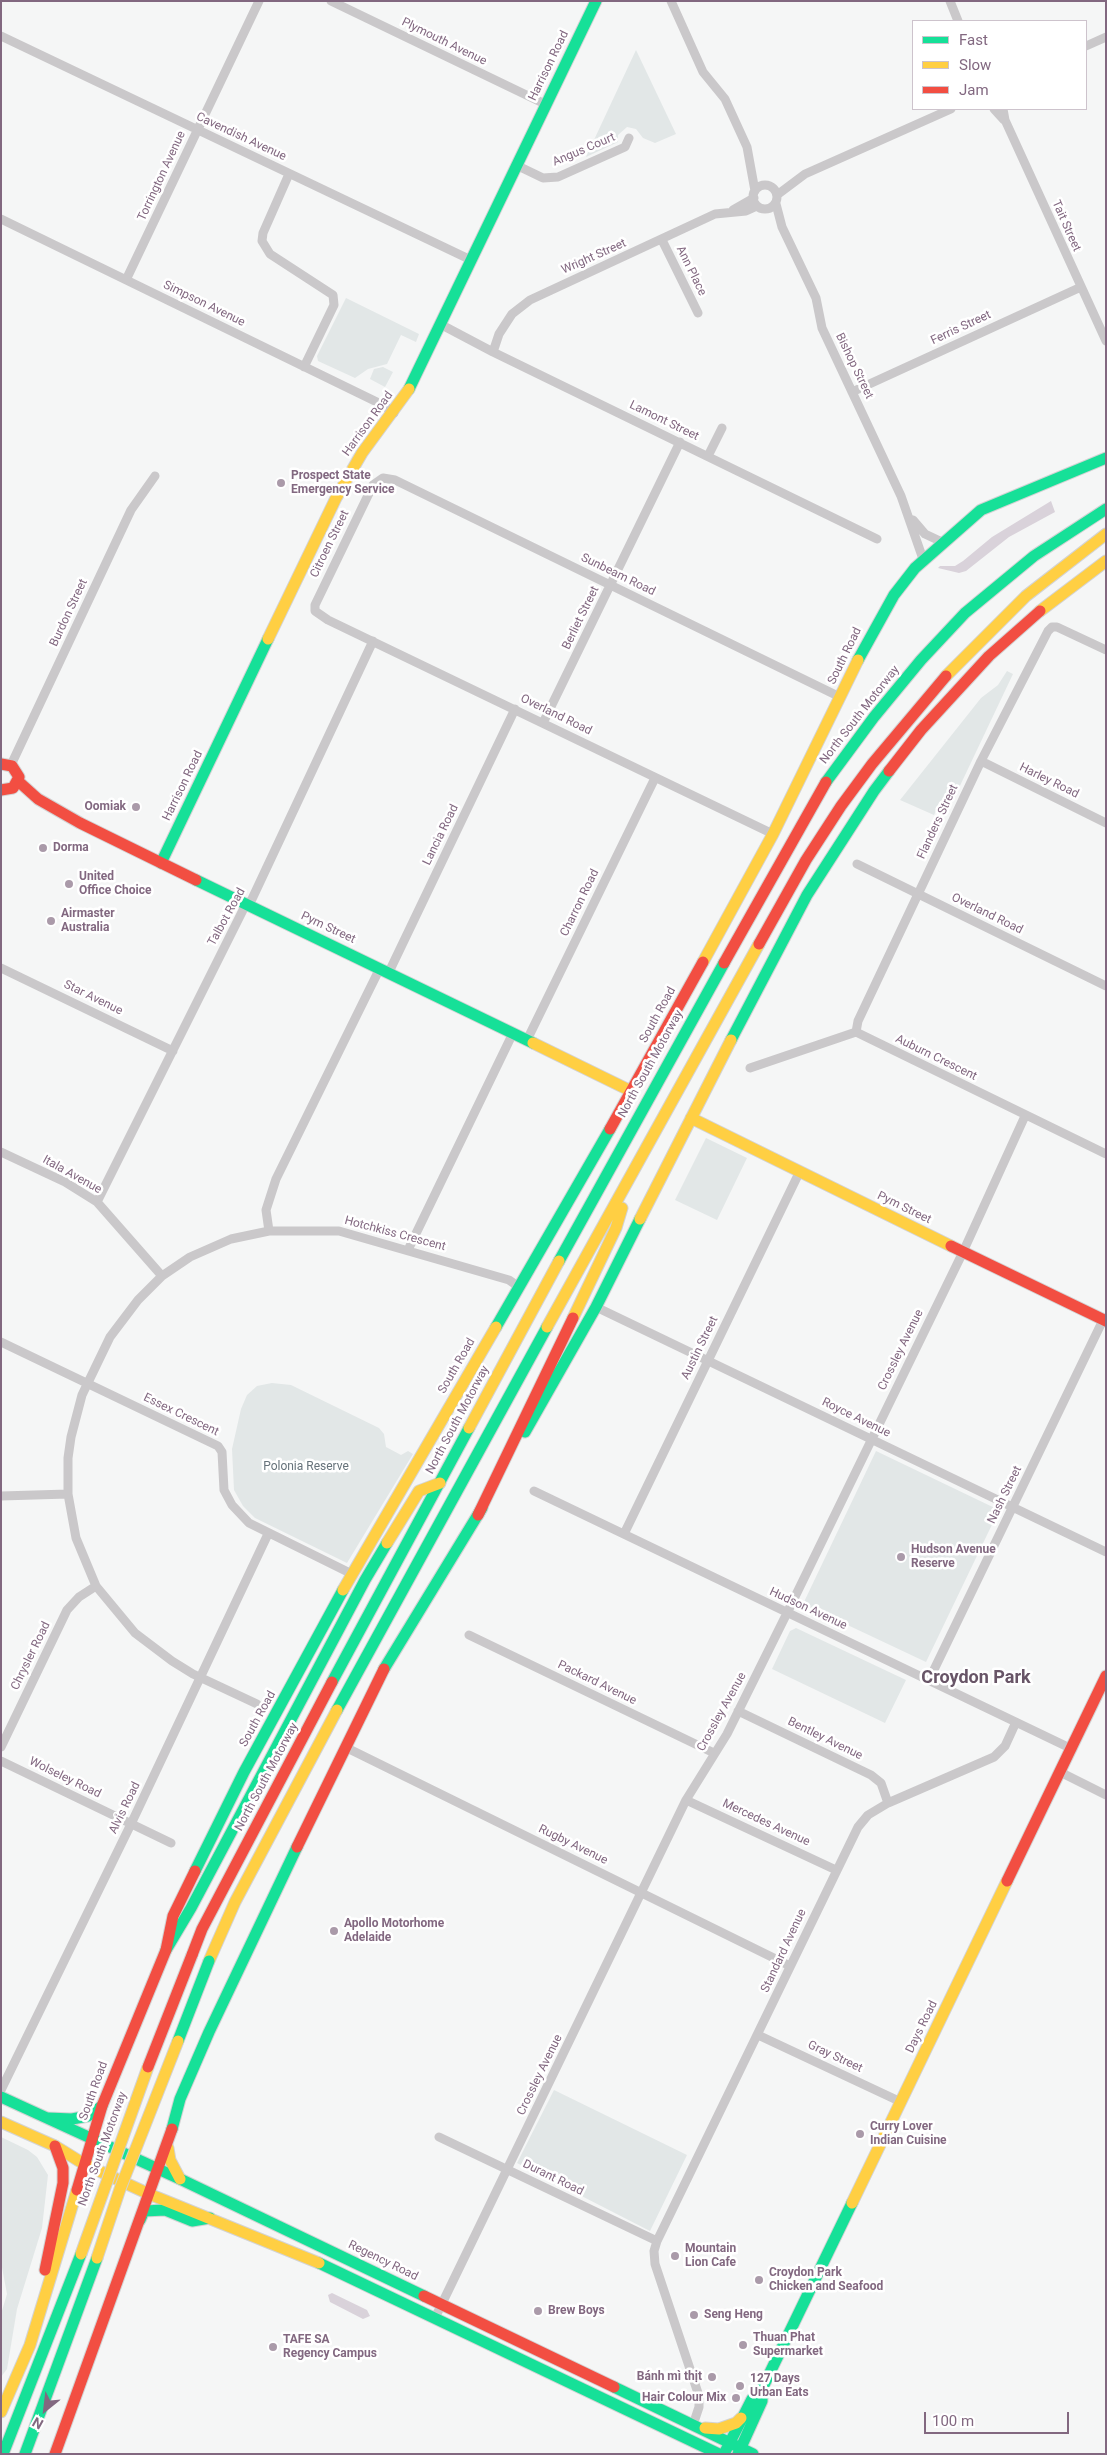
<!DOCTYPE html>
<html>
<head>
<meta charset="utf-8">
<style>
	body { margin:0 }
	#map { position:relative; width:1107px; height:2455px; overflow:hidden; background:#f5f6f6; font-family:Roboto,sans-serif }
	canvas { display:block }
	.frame { position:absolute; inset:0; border:2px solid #826880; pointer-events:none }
	.legend { position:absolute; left:912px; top:20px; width:175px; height:90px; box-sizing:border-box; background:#fff; border:1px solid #cdc3cc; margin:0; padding:6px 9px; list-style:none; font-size:15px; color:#826880 }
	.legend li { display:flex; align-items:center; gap:10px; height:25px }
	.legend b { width:25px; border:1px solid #cdc3cc }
	.north { position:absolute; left:20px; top:2385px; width:50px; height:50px; -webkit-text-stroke:4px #fff; paint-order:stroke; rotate:209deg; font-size:14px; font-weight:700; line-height:20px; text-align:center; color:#826880 }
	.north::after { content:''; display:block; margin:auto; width:18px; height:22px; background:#826880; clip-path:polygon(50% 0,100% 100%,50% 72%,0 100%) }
	.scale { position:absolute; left:924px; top:2412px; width:145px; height:22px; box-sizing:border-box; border:2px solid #826880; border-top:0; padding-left:6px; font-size:15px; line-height:18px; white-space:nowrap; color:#826880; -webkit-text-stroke:4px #fff; paint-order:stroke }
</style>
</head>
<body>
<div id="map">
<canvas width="1107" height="2455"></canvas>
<div class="frame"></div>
<ul class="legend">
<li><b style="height:6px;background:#16e098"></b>Fast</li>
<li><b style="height:6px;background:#ffcf43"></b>Slow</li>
<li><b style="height:6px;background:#f24e42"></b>Jam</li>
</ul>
<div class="north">N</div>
<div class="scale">100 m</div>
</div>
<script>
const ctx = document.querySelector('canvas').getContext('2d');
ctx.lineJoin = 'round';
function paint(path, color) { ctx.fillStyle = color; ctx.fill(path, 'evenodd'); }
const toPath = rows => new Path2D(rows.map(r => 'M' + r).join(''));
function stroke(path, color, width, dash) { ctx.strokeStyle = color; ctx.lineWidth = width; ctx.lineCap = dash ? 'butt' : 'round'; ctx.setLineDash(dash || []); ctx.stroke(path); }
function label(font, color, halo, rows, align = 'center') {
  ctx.font = font + ' Roboto,sans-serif'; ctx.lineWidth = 5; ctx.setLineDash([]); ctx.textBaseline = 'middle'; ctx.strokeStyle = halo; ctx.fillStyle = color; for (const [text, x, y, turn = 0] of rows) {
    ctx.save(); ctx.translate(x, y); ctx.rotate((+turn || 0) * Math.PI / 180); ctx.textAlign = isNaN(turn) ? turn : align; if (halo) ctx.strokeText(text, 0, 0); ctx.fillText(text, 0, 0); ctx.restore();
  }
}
const green = toPath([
	[636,50,676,134,655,143,643,138,636,129,627,127,618,135,618,142,586,157],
	[346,298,419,334,416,342,401,335,387,364,368,369,355,378,318,361,317,356],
	[383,367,393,372,385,387,370,379,374,369],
	[1007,671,1013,674,948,811,941,800,934,815,900,800,981,698,998,685],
	[706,1138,747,1158,717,1220,675,1200],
	[272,1383,291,1385,379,1428,384,1434,386,1447,401,1455,408,1451,413,1454,347,1563,255,1518,243,1506,234,1490,232,1449,241,1409,247,1395,257,1386],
	[876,1451,999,1510,926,1662,803,1604],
	[796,1628,906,1680,885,1723,772,1669,790,1631],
	[554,2090,687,2155,650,2231,517,2163],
	[1,2137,28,2150,37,2157,48,2175,42,2228,17,2309,7,2369,1,2377,1,2314,7,2294,1,2262]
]);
const water = toPath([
	[1051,501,1055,512,1009,537,966,571,959,573,938,568,940,566,955,566,963,561,992,537],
	[332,2293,367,2310,370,2316,363,2319,330,2302,328,2295]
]);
const street = toPath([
	[331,1,545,104],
	[671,1,703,72,725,99,747,147,755,191],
	[950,1,958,21],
	[1,36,471,260],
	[1086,46,1106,37],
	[994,109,1004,120],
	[1003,109,1005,120,1106,341],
	[516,165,543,178,558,177,625,147,629,138],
	[289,174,263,233,262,241,270,254,333,295,334,305,304,367],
	'753 197a12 12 0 1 1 24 0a12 12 0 1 1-24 0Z',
	[777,195,805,174,951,109],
	[776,204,782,227,816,298,822,328,901,496,923,559],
	[733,210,754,198],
	[1,219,383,405,394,413],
	[662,240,698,313],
	[126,280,259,1],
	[440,324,493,352,877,539],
	[493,352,499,334,512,314,530,300,715,214,746,211,757,206],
	[852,392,1081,287],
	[708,456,722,428],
	[913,520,925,534,942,542],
	[543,723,680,442],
	[981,761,1106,823],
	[11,765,131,510,155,476],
	[773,834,328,620,315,611,315,605,373,485,383,478,395,480,840,697],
	[857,864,1106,986],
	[1,968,173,1051],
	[389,972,515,709],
	[856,1032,858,1021,981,761,1048,631,1052,627,1057,627,1106,650],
	[527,1040,655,778],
	[750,1068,856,1032,1106,1154],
	[1,1152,65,1182,97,1202,162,1276],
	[97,1202,243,910,252,899,373,641],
	[269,1231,266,1210,276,1179,380,968],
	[408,1250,513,1033],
	[596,1307,1106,1552],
	[1,1342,218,1446,222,1452,224,1490,232,1505,249,1523,352,1574],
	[534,1491,1072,1749],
	[1,1496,68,1494],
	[624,1534,799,1173],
	[469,1635,714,1753],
	[929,1680,1103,1320],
	[257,1704,193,1674,172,1661,135,1633,96,1586,76,1538,68,1494,68,1458,71,1437,82,1395,110,1337,138,1300,162,1276,190,1257,231,1239,269,1231,339,1231,509,1280,519,1287],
	[738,1711,871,1775,881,1783,888,1803],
	[1,1747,67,1610,79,1597,96,1586],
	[345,1747,790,1966],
	[1,1761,171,1843],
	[1060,1772,1106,1795],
	[686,1800,836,1870],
	[758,2035,901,2102],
	[1,2090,131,1824,268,1534],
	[439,2137,657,2241],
	[435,2318,686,1800,727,1734,790,1607,963,1252,1025,1116],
	[693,2425,699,2407,699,2396,655,2264,654,2251,657,2241,858,1827,868,1815,888,1803,994,1757,1005,1746,1016,1722]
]);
const fast = toPath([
	[409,389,596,1],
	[858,660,894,595,915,568,981,510,1106,458],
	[826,782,874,717,921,660,965,613,1034,556,1106,509],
	[161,863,268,639],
	[196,880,533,1043],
	[731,1040,807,895,874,791,889,771],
	[559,1261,724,963],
	[496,1327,610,1129],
	[525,1432,596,1307,640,1219],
	[384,1669,482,1508],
	[332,1682,469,1428],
	[337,1710,547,1327],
	[195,1871,244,1772,343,1590],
	[166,1950,191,1908,365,1580,387,1543],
	[1,2097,180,2179,424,2296],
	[48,2118,72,2119,88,2116,102,2106],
	[172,2129,180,2099,209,2032,297,1847],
	[140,2220,144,2211,165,2210,192,2221,210,2218],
	[319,2263,719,2454],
	[614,2387,753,2454],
	[3,2454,81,2254],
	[25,2454,97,2258],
	[724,2454,752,2399,762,2389,852,2203],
	[738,2454,762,2401,762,2389]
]);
const slow = toPath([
	[1040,611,1106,561],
	[268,639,336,498,362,453,409,389],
	[946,676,1026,596,1106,534],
	[703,962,773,834,858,660],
	[533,1043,631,1091],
	[691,1118,951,1246],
	[640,1219,731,1040],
	[573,1318,616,1228,622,1208],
	[547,1327,759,944],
	[469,1428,559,1261],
	[387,1543,419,1491,440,1483],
	[343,1590,496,1327],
	[209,1961,235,1902,337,1710],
	[1,2122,55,2146,84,2164,149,2194,319,2263],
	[168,2148,170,2160,180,2179],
	[852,2203,1007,1881],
	[1,2412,30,2345,77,2190],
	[705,2428,719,2429,736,2423,741,2418]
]);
const jam = toPath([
	[1,764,12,766,19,777,13,788,1,790],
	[889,771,921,730,989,656,1040,611],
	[18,781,38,799,80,823,196,880],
	[759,944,806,860,841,806,872,764,946,676],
	[724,963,826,782],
	[610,1129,703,962],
	[951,1246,1106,1321],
	[478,1515,573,1318],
	[297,1847,384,1669],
	[1007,1881,1106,1676],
	[192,1955,202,1929,332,1682],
	[77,2190,102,2106,166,1950,173,1916,195,1871],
	[45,2270,63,2183,63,2168,55,2146],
	[424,2296,614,2387],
	[55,2454,172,2129]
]);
const fastBridge = toPath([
	[178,2041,209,1961]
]);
const slowBridge = toPath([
	[81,2254,148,2067],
	[97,2258,120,2189,178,2041]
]);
const jamBridge = toPath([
	[148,2067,192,1955]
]);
const markers = [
	[281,483,5,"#aa9aa9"],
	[136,807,5,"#aa9aa9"],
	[43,848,5,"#aa9aa9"],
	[69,884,5,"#aa9aa9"],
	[51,921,5,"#aa9aa9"],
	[901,1557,5,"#aa9aa9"],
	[334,1931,5,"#aa9aa9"],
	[860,2134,5,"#aa9aa9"],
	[675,2256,5,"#aa9aa9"],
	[759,2280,5,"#aa9aa9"],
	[538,2311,5,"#aa9aa9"],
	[694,2315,5,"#aa9aa9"],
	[743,2345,5,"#aa9aa9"],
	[273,2347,5,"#aa9aa9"],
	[712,2377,5,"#aa9aa9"],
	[740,2386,5,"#aa9aa9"],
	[736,2398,5,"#aa9aa9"]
];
const streetNames = [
	["Plymouth Avenue",444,42,26],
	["Harrison Road",549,66,-64],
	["Cavendish Avenue",241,137,25],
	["Angus Court",584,150,-23],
	["Torrington Avenue",162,176,-65],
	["Tait Street",1066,226,66],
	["Wright Street",594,257,-24],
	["Ann Place",691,271,64],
	["Simpson Avenue",204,304,26],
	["Ferris Street",961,328,-25],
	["Bishop Street",854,366,64],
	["Lamont Street",664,421,26],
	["Harrison Road",368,424,-54],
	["Citroen Street",330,544,-64],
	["Sunbeam Road",618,575,26],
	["Burdon Street",69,613,-65],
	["Berliet Street",581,618,-64],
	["South Road",845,656,-64],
	["Overland Road",556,715,26],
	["North South Motorway",860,715,-52],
	["Harley Road",1049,781,26],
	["Harrison Road",183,786,-64],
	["Flanders Street",938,822,-65],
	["Lancia Road",441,835,-64],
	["Charron Road",580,903,-64],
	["Overland Road",987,914,26],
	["Talbot Road",227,917,-61],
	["Pym Street",328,928,25],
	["Star Avenue",93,998,26],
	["South Road",658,1015,-61],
	["Auburn Crescent",936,1058,26],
	["North South Motorway",651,1064,-61],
	["Itala Avenue",72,1175,29],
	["Pym Street",904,1208,26],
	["Hotchkiss Crescent",395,1234,15],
	["Austin Street",700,1348,-64],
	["Crossley Avenue",901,1350,-64],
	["South Road",457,1366,-60],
	["Essex Crescent",181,1415,26],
	["Royce Avenue",856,1418,26],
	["North South Motorway",458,1420,-62],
	["Nash Street",1005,1495,-64],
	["Hudson Avenue",808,1609,25],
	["Chrysler Road",31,1656,-64],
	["Packard Avenue",597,1683,26],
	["Crossley Avenue",722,1712,-61],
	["South Road",258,1719,-61],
	["Bentley Avenue",825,1739,26],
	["North South Motorway",267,1777,-62],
	["Wolseley Road",65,1778,26],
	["Alvis Road",125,1808,-64],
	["Mercedes Avenue",766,1823,25],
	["Rugby Avenue",573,1845,26],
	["Standard Avenue",784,1951,-65],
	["Days Road",922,2027,-64],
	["Gray Street",835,2057,25],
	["Crossley Avenue",540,2075,-64],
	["South Road",94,2091,-70],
	["North South Motorway",103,2149,-70],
	["Durant Road",553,2178,26],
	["Regency Road",383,2261,26]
];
const poiNames = [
	["Prospect State",291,476],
	["Emergency Service",291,490],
	["Oomiak",126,807,"right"],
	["Dorma",53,848],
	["United",79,877],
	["Office Choice",79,891],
	["Airmaster",61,914],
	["Australia",61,928],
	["Hudson Avenue",911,1550],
	["Reserve",911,1564],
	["Apollo Motorhome",344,1924],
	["Adelaide",344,1938],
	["Curry Lover",870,2127],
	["Indian Cuisine",870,2141],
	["Mountain",685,2249],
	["Lion Cafe",685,2263],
	["Croydon Park",769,2273],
	["Chicken and Seafood",769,2287],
	["Brew Boys",548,2311],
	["Seng Heng",704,2315],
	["Thuan Phat",753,2338],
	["Supermarket",753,2352],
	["TAFE SA",283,2340],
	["Regency Campus",283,2354],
	["Bánh mì thịt",702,2377,"right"],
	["127 Days",750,2379],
	["Urban Eats",750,2393],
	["Hair Colour Mix",726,2398,"right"]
];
const parkNames = [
	["Polonia Reserve",306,1467]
];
const districtNames = [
	["Croydon Park",976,1678]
];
paint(green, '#e2e7e7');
paint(water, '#d9d2da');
stroke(fast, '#d3d3d4', 13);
stroke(slow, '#d3d3d4', 13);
stroke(jam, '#d3d3d4', 13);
stroke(street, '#cac8ca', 9);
stroke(fast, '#16e098', 11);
stroke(slow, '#ffcf43', 11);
stroke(jam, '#f24e42', 11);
stroke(fastBridge, '#d3d2d3', 13, []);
stroke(slowBridge, '#d3d2d3', 13, []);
stroke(jamBridge, '#d3d2d3', 13, []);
stroke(fastBridge, '#16e098', 11);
stroke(slowBridge, '#ffcf43', 11);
stroke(jamBridge, '#f24e42', 11);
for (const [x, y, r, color] of markers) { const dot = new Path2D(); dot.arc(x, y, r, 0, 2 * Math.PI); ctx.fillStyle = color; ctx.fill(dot); stroke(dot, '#fff', 2); }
label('12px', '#826880', '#fff', streetNames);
label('bold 12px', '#826880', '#fff', poiNames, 'left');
label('12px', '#66727a', '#fff', parkNames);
label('bold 18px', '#685567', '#fff', districtNames);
</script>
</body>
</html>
